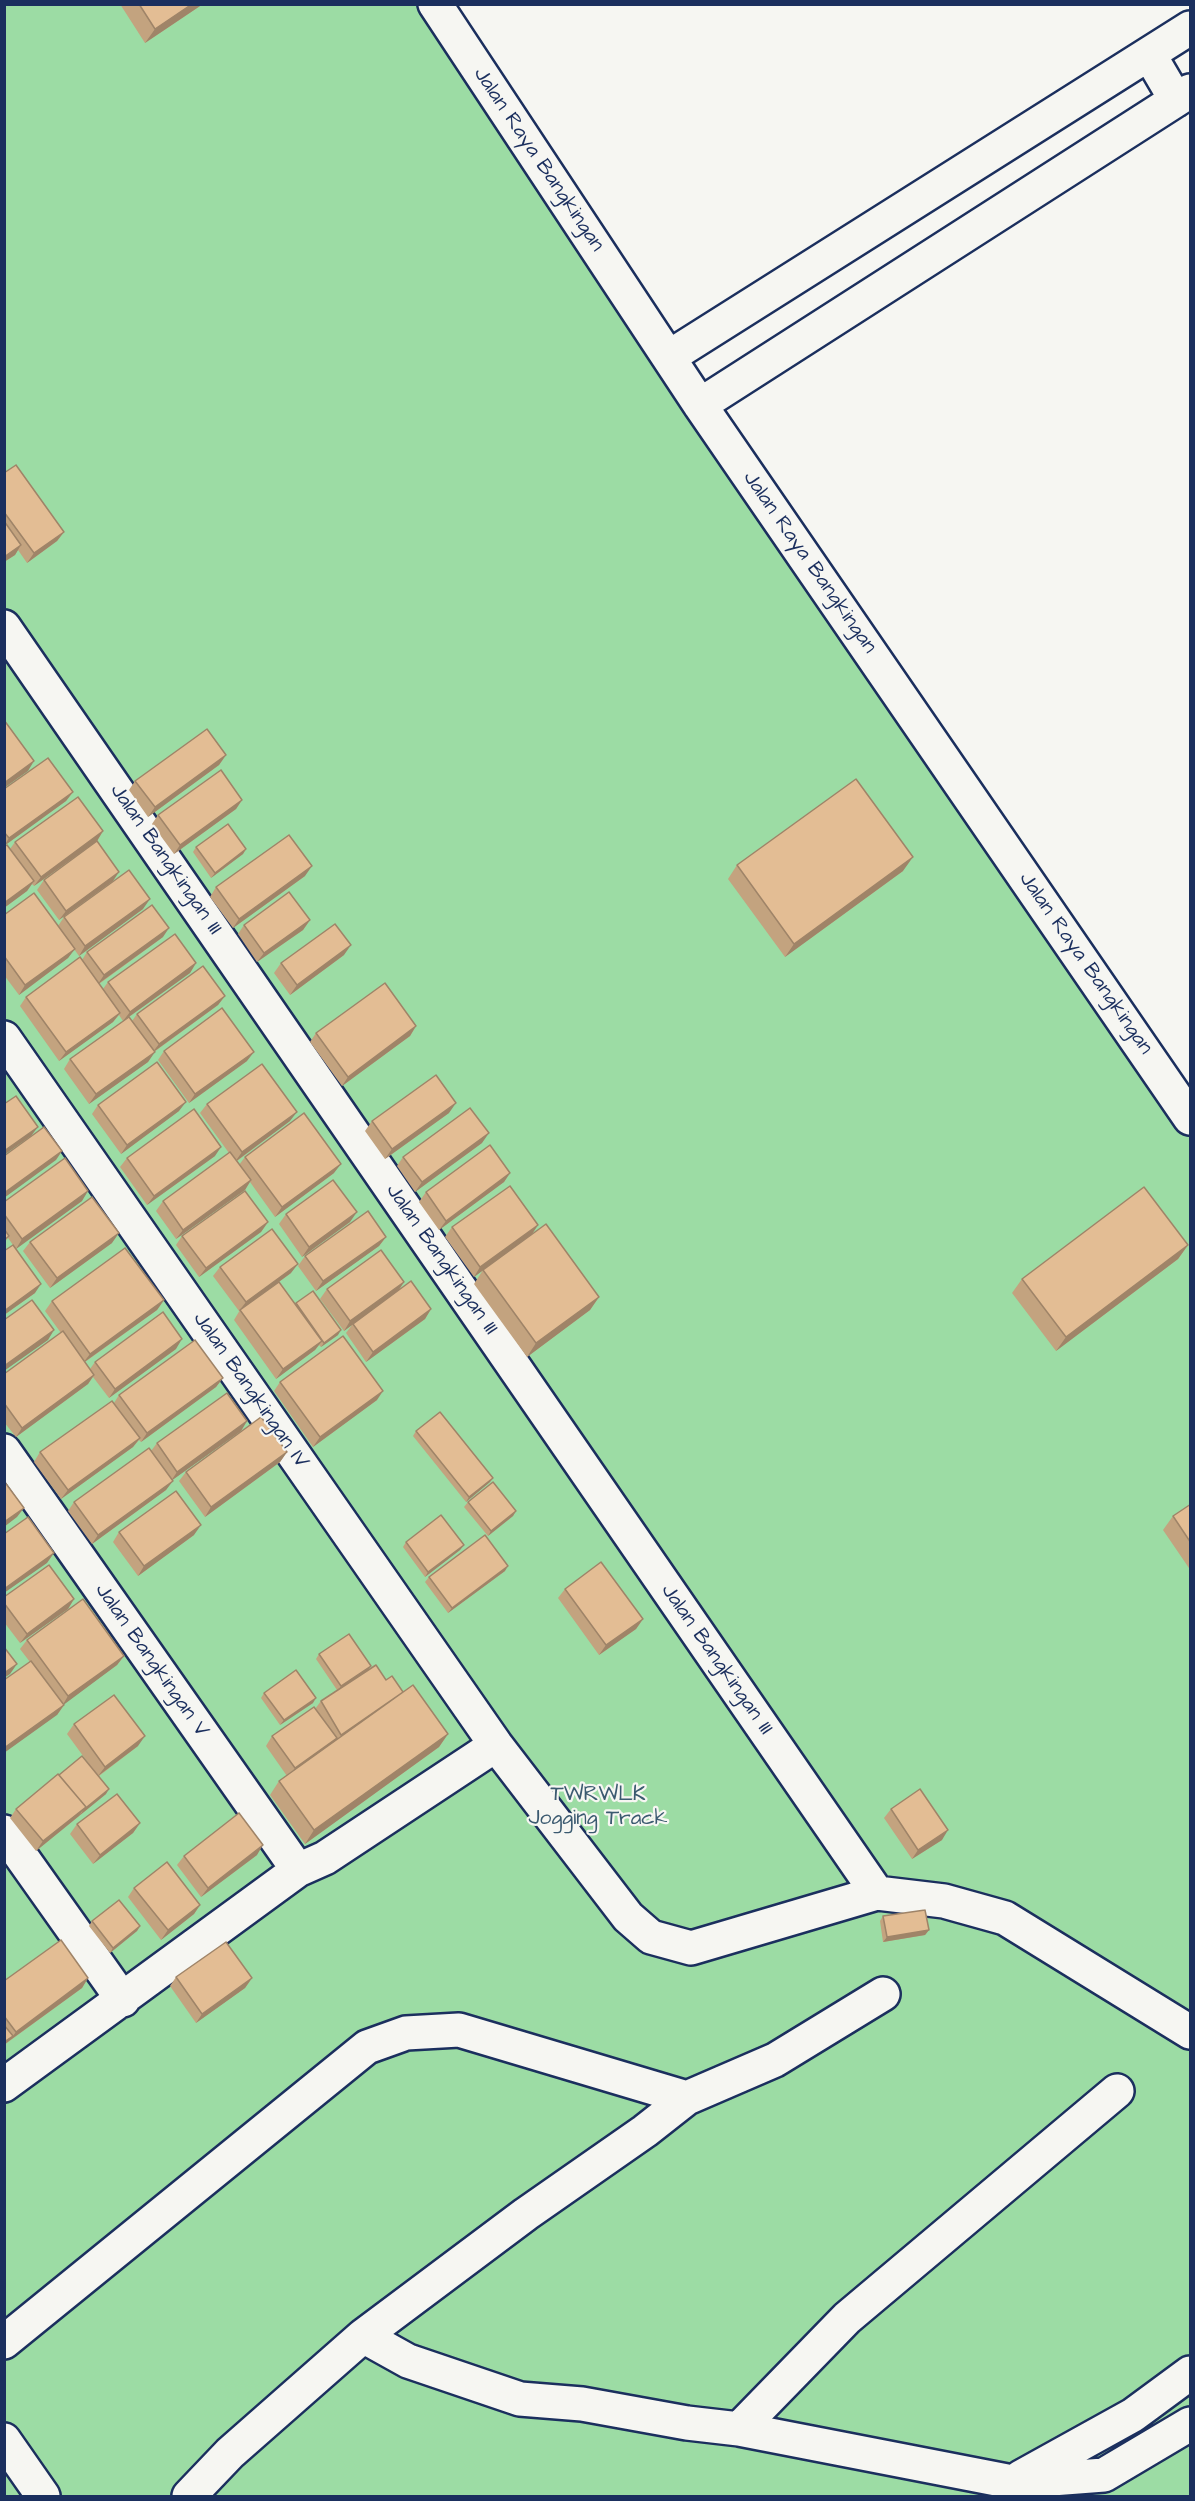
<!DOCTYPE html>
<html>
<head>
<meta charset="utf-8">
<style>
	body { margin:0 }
	#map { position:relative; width:1195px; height:2501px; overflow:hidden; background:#f6f6f2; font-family:"Architects Daughter",sans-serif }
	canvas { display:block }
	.frame { position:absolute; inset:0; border:6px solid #1b2f5e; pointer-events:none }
</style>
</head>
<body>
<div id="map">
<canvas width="1195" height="2501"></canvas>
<div class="frame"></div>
</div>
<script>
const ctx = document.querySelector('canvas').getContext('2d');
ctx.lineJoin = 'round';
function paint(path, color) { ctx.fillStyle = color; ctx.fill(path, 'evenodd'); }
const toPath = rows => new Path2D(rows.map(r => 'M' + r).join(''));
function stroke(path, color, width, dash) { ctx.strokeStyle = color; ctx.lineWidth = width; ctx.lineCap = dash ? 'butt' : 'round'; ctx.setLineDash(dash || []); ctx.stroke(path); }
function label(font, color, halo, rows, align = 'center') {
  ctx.font = font + ' "Architects Daughter",sans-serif'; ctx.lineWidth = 4.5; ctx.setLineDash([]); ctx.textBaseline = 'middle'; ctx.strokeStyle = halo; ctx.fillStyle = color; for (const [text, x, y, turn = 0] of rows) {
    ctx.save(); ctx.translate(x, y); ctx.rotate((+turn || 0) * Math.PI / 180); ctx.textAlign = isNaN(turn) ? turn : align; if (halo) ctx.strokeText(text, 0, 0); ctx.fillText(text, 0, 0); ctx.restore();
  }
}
const green = toPath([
	[5,5,441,5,1190,1119,1190,2496,5,2496]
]);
const minor = toPath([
	[435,4,700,405,1190,1118],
	[1149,54,1176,100],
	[669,357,1190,28],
	[700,405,1190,91],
	[4,627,877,1893],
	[4,1038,496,1745,628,1917,651,1937,691,1948,877,1893,944,1901,1005,1918,1190,2032],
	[4,1451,298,1870],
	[4,1832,123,2000],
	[4,2085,298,1870,325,1858,496,1745],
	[363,2336,526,2214,645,2131,687,2098,775,2060,883,1994],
	[4,2342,367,2047,406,2033,459,2030,687,2098],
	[739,2429,1012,2482,1104,2475,1190,2424],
	[4,2440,43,2496],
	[1021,2477,1133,2415,1190,2373],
	[189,2496,230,2453,363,2336,408,2361,520,2399,582,2404,687,2423,739,2429,847,2318,1117,2091]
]);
const wall = toPath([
	[120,4,203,4,145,43],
	[4,473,64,532,57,541,27,563,18,550,15,555,4,562],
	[226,755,219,765,148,817,129,790,135,781],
	[4,789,73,792,66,801,4,846],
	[242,800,236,809,174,854,152,824,158,815],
	[103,831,97,841,34,886,32,884,27,891,4,908,4,847,10,849,15,842],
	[196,847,246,849,243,854,211,878,193,852],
	[737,865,903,871,785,957,728,879],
	[305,876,233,928,210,897,216,887],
	[44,880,113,881,59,920,37,890],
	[143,909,79,956,74,949,68,958,19,995,4,975,4,915,58,926,64,917],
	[310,920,303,930,257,962,238,934,244,925],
	[163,937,99,984,103,989,108,982,196,963,190,973,129,1017,132,1021,137,1014,225,996,218,1005,154,1052,148,1062,89,1104,64,1069,70,1059,123,1021,119,1015,113,1022,59,1061,20,1006,26,997,82,960,87,952],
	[344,955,290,995,274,973,281,963],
	[416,1026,410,1036,342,1086,310,1042,316,1033],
	[164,1051,247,1061,189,1103,158,1060],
	[207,1104,290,1121,237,1161,239,1165,245,1157,334,1173,275,1217,250,1182,245,1190,176,1239,156,1211,163,1201,229,1153,200,1113],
	[98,1105,179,1111,121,1154,92,1114],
	[449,1113,385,1159,365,1131,372,1121],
	[482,1143,415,1192,397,1166,403,1157],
	[215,1156,147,1205,120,1167,127,1158],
	[510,1173,504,1182,439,1230,419,1202,426,1192],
	[82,1201,16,1249,35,1293,4,1315,4,1251,13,1245,8,1238,4,1243,4,1202],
	[286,1214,350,1222,302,1257,279,1224],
	[268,1222,261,1232,199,1277,176,1245,182,1236],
	[538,1225,532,1234,474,1277,445,1237,452,1227],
	[386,1237,379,1246,316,1291,298,1266,305,1256],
	[30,1242,112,1243,50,1288,23,1251],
	[1188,1245,1178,1259,1056,1351,1012,1293,1022,1279],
	[220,1267,291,1273,239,1311,213,1276],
	[483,1270,599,1297,590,1310,527,1357,474,1284],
	[404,1282,399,1290,431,1309,425,1319,366,1362,346,1333,352,1325,344,1331,320,1299,327,1289],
	[164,1300,157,1310,85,1362,90,1369,95,1362,176,1349,109,1398,93,1377,88,1384,16,1437,4,1422,4,1374,61,1333,45,1311,52,1301],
	[296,1303,338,1335,321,1347,319,1345,315,1350,276,1379,234,1320,240,1310],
	[223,1378,216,1387,141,1442,139,1440,133,1447,61,1499,34,1462,40,1452,114,1403,119,1395],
	[280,1382,377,1400,313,1447,274,1391],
	[247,1421,241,1431,172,1480,166,1490,92,1544,68,1511,74,1502,151,1451,157,1443],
	[416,1431,493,1478,490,1482,466,1502,413,1436],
	[287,1452,280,1462,205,1517,179,1481,186,1472],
	[468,1502,516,1511,513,1516,488,1536,464,1507],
	[1191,1504,1191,1571,1163,1530,1173,1516],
	[119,1532,194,1535,138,1576,113,1542],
	[406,1542,464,1545,460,1550,425,1577,403,1547],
	[505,1571,448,1613,425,1582,429,1577],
	[565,1589,643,1619,636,1629,599,1655,558,1598],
	[4,1597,74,1599,68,1609,20,1643,4,1622],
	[27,1640,124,1656,117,1665,63,1704,64,1705,57,1715,30,1662,20,1649],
	[319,1654,371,1666,368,1670,386,1680,403,1692,448,1734,439,1747,305,1844,270,1795,279,1781,287,1776,266,1746,272,1736,315,1709,321,1701,337,1690,316,1659],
	[264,1693,313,1703,280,1725,261,1698],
	[74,1724,138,1746,99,1776,106,1794,36,1851,10,1818,16,1809,59,1775,89,1764,67,1734],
	[891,1809,942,1840,912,1859,884,1818],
	[140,1823,133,1833,93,1864,70,1834,77,1824],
	[257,1855,201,1897,177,1865,184,1856],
	[134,1888,200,1905,194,1914,161,1940,128,1897],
	[883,1916,929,1930,925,1935,883,1942,880,1921],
	[92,1921,140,1926,137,1931,110,1953,89,1926],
	[176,1977,252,1978,245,1988,196,2023,170,1986],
	[88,1978,82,1988,4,2045,4,1981]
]);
const shadedWall = toPath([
	[192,4,203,4,145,43,155,29],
	[64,532,57,541,27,563,34,553],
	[21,545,15,555,4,562,4,557],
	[226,755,219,765,148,817,155,807],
	[34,761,28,771,4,788,4,783],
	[73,792,66,801,4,846,9,838],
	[242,800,236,809,174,854,180,845],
	[103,831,97,841,34,886,41,877],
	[246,849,243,854,211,878,215,873],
	[913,857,903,871,785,957,794,944],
	[312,866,305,876,233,928,239,919],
	[119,872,113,881,59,920,66,911],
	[34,881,27,891,4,908,4,903],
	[150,899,143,909,79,956,85,946],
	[310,920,303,930,257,962,264,953],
	[169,928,163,937,98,984,104,975],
	[351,945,344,955,290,995,297,985],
	[75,949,68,958,19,995,25,985],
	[196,963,190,973,123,1021,130,1012],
	[225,996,218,1005,152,1053,159,1044],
	[120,1013,113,1022,59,1061,66,1052],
	[416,1026,410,1036,342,1086,348,1077],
	[155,1052,148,1062,89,1104,96,1094],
	[254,1052,247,1061,189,1103,195,1094],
	[186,1102,179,1111,121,1154,127,1145],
	[456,1103,449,1113,385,1159,392,1149],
	[297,1112,290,1121,235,1162,242,1152],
	[38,1127,31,1136,4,1155,4,1151],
	[489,1133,482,1143,415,1192,422,1182],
	[221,1147,215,1156,147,1205,154,1196],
	[62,1151,56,1160,4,1198,4,1193],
	[341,1164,334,1173,275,1217,282,1207],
	[510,1173,504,1182,439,1230,446,1221],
	[251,1180,245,1190,176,1239,183,1230],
	[88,1191,82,1201,16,1249,22,1239],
	[357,1212,350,1222,302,1257,309,1247],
	[268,1222,261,1232,199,1277,206,1268],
	[538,1225,532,1234,474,1277,480,1267],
	[119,1233,112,1243,50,1288,57,1278],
	[386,1237,379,1246,316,1291,323,1281],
	[1188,1245,1178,1259,1056,1351,1066,1337],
	[298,1264,291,1273,239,1311,246,1302],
	[404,1282,398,1291,344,1331,350,1321],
	[41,1284,35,1293,4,1315,4,1311],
	[599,1297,590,1310,527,1357,536,1343],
	[164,1300,157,1310,83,1363,90,1354],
	[431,1309,425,1319,366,1362,373,1352],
	[54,1330,48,1340,4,1371,4,1366],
	[341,1330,338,1335,321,1347,324,1343],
	[182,1339,176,1349,109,1398,115,1389],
	[322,1341,315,1350,276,1379,283,1369],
	[94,1375,88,1384,16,1437,22,1428],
	[223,1378,216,1387,141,1442,147,1433],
	[383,1391,377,1400,313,1447,320,1437],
	[247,1421,241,1431,171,1481,177,1472],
	[140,1438,133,1447,61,1499,68,1490],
	[287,1452,280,1462,205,1517,211,1507],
	[493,1478,490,1482,466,1502,469,1497],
	[173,1481,166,1490,92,1544,98,1535],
	[24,1508,17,1517,4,1527,4,1522],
	[516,1511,513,1516,488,1536,491,1531],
	[201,1525,194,1535,138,1576,144,1566],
	[464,1545,460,1550,425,1577,428,1572],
	[54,1553,47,1563,4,1593,4,1589],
	[508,1566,505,1571,448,1613,452,1608],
	[74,1599,68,1609,20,1643,27,1634],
	[643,1619,636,1629,599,1655,606,1645],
	[124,1656,117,1665,62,1706,68,1696],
	[17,1664,10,1674,4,1678,4,1673],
	[371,1666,368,1670,338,1691,341,1686],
	[316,1698,313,1703,280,1725,284,1720],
	[64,1705,57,1715,4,1753,4,1748],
	[448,1734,439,1747,305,1844,314,1830],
	[145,1736,138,1746,98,1776,105,1767],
	[337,1738,330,1748,288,1778,295,1768],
	[109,1789,106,1794,79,1816,82,1811],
	[86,1807,79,1816,36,1851,43,1841],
	[140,1823,133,1833,93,1864,100,1855],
	[948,1830,942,1840,912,1859,918,1850],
	[263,1845,257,1855,201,1897,208,1888],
	[200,1905,194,1914,161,1940,168,1930],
	[140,1926,137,1931,110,1953,113,1948],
	[929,1930,925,1935,883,1942,887,1937],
	[88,1978,82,1988,9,2041,16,2032],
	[252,1978,245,1988,196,2023,202,2014],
	[13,2036,9,2041,4,2045,4,2042]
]);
const building = toPath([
	[139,4,192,4,155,29,139,4],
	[16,465,64,532,34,553,4,512,4,473,16,465],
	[4,521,21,545,4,557,4,521],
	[4,720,34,761,4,783,4,720],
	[207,729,226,755,155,807,135,781,207,729],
	[48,758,73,792,9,838,4,832,4,789,48,758],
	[221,770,242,800,180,845,158,815,221,770],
	[856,779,913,857,794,944,737,865,856,779],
	[78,797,103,831,41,877,15,842,78,797],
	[228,824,246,849,215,873,196,847,228,824],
	[289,835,312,866,239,919,216,887,289,835],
	[97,841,119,872,66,911,44,880,97,841],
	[7,845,34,881,4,903,4,847,7,845],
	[129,870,150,899,85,946,64,917,129,870],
	[289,892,310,920,264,953,244,925,289,892],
	[34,893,75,949,25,985,4,956,4,915,34,893],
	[152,905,169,928,104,975,87,952,152,905],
	[335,924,351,945,297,985,281,963,335,924],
	[175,934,196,963,130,1012,108,982,175,934],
	[80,957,120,1013,66,1052,26,997,80,957],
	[203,966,225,996,159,1044,137,1014,203,966],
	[385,983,416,1026,348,1077,316,1033,385,983],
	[222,1008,254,1052,195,1094,164,1051,222,1008],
	[129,1017,155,1052,96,1094,70,1059,129,1017],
	[157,1062,186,1102,127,1145,98,1105,157,1062],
	[262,1064,297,1112,242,1152,207,1104,262,1064],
	[436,1075,456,1103,392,1149,372,1121,436,1075],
	[16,1096,38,1127,4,1151,4,1104,16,1096],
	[470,1108,489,1133,422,1182,403,1157,470,1108],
	[194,1109,221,1147,154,1196,127,1158,194,1109],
	[304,1113,341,1164,282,1207,245,1157,304,1113],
	[44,1127,62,1151,4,1193,4,1156,44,1127],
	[490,1145,510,1173,446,1221,426,1192,490,1145],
	[230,1152,251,1180,183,1230,163,1201,230,1152],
	[65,1158,88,1191,22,1239,4,1214,4,1202,65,1158],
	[333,1180,357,1212,309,1247,286,1214,333,1180],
	[510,1186,538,1225,480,1267,452,1227,510,1186],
	[1144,1187,1188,1245,1066,1337,1022,1279,1144,1187],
	[245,1191,268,1222,206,1268,182,1236,245,1191],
	[92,1197,119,1233,57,1278,30,1242,92,1197],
	[368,1211,386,1237,323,1281,305,1256,368,1211],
	[546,1224,599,1297,536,1343,483,1270,546,1224],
	[4,1229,9,1236,4,1240,4,1229],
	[272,1229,298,1264,246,1302,220,1267,272,1229],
	[13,1245,41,1284,4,1311,4,1251,13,1245],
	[125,1248,164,1300,90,1354,52,1301,125,1248],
	[381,1250,404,1282,350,1321,327,1289,381,1250],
	[411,1281,431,1309,373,1352,353,1324,411,1281],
	[279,1282,322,1341,283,1369,240,1310,279,1282],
	[313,1291,341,1330,324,1343,296,1303,313,1291],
	[32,1300,54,1330,4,1366,4,1320,32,1300],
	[163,1312,182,1339,115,1389,95,1362,163,1312],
	[63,1331,94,1375,22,1428,4,1403,4,1374,63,1331],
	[343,1336,383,1391,320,1437,280,1382,343,1336],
	[195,1340,223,1378,147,1433,119,1395,195,1340],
	[227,1393,247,1421,177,1472,157,1443,227,1393],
	[112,1401,140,1438,68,1490,40,1452,112,1401],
	[440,1412,493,1478,469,1497,416,1431,440,1412],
	[261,1417,287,1452,211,1507,186,1472,261,1417],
	[149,1448,173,1481,98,1535,74,1502,149,1448],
	[4,1481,24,1508,4,1522,4,1481],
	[493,1482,516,1511,491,1531,468,1502,493,1482],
	[176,1491,201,1525,144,1566,119,1532,176,1491],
	[1191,1504,1191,1543,1173,1516,1191,1504],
	[441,1515,464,1545,428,1572,406,1542,441,1515],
	[28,1517,54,1553,4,1589,4,1534,28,1517],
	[485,1535,508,1566,452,1608,429,1577,485,1535],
	[601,1562,643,1619,606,1645,565,1589,601,1562],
	[49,1565,74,1599,27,1634,4,1603,4,1597,49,1565],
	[83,1599,124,1656,68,1696,27,1640,83,1599],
	[349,1634,371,1666,341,1686,319,1654,349,1634],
	[4,1647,17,1664,4,1673,4,1647],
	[31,1661,64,1705,4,1748,4,1680,31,1661],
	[376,1665,386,1680,392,1676,403,1692,341,1735,321,1701,376,1665],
	[296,1670,316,1698,284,1720,264,1693,296,1670],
	[413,1685,448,1734,314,1830,279,1781,413,1685],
	[114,1695,145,1736,105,1767,74,1724,114,1695],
	[314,1707,337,1738,295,1768,272,1736,314,1707],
	[82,1756,109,1789,82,1811,86,1807,59,1775,82,1756],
	[58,1774,86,1807,43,1841,16,1809,58,1774],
	[920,1789,948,1830,918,1850,891,1809,920,1789],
	[117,1794,140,1823,100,1855,77,1824,117,1794],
	[239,1813,263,1845,208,1888,184,1856,239,1813],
	[167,1862,200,1905,168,1930,134,1888,167,1862],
	[119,1900,140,1926,113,1948,92,1921,119,1900],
	[925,1910,929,1930,887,1937,883,1916,925,1910],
	[61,1940,88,1978,16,2032,4,2016,4,1981,61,1940],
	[226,1942,252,1978,202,2014,176,1977,226,1942],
	[4,2025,13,2036,4,2042,4,2025]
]);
const streetNames = [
	["Jalan Raya Bangkingan",538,160,56],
	["Jalan Raya Bangkingan",809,563,55],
	["Jalan Bangkingan III",165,860,55],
	["Jalan Raya Bangkingan",1085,964,55],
	["Jalan Bangkingan III",441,1260,55],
	["Jalan Bangkingan IV",250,1391,55],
	["Jalan Bangkingan III",716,1660,55],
	["Jalan Bangkingan V",151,1661,55]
];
const parkNames = [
	["TWRWLK",598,1796],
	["Jogging Track",598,1820]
];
paint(green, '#9cdca4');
stroke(minor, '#1b2f5e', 38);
stroke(minor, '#f6f6f2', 33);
paint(wall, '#c3a37f');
paint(shadedWall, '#9f8468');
paint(building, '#e3bd94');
stroke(building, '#9f8468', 1.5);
label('21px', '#1b2f5e', '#f6f6f2', streetNames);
label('21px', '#3b5a70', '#f6f6f2', parkNames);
</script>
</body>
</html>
